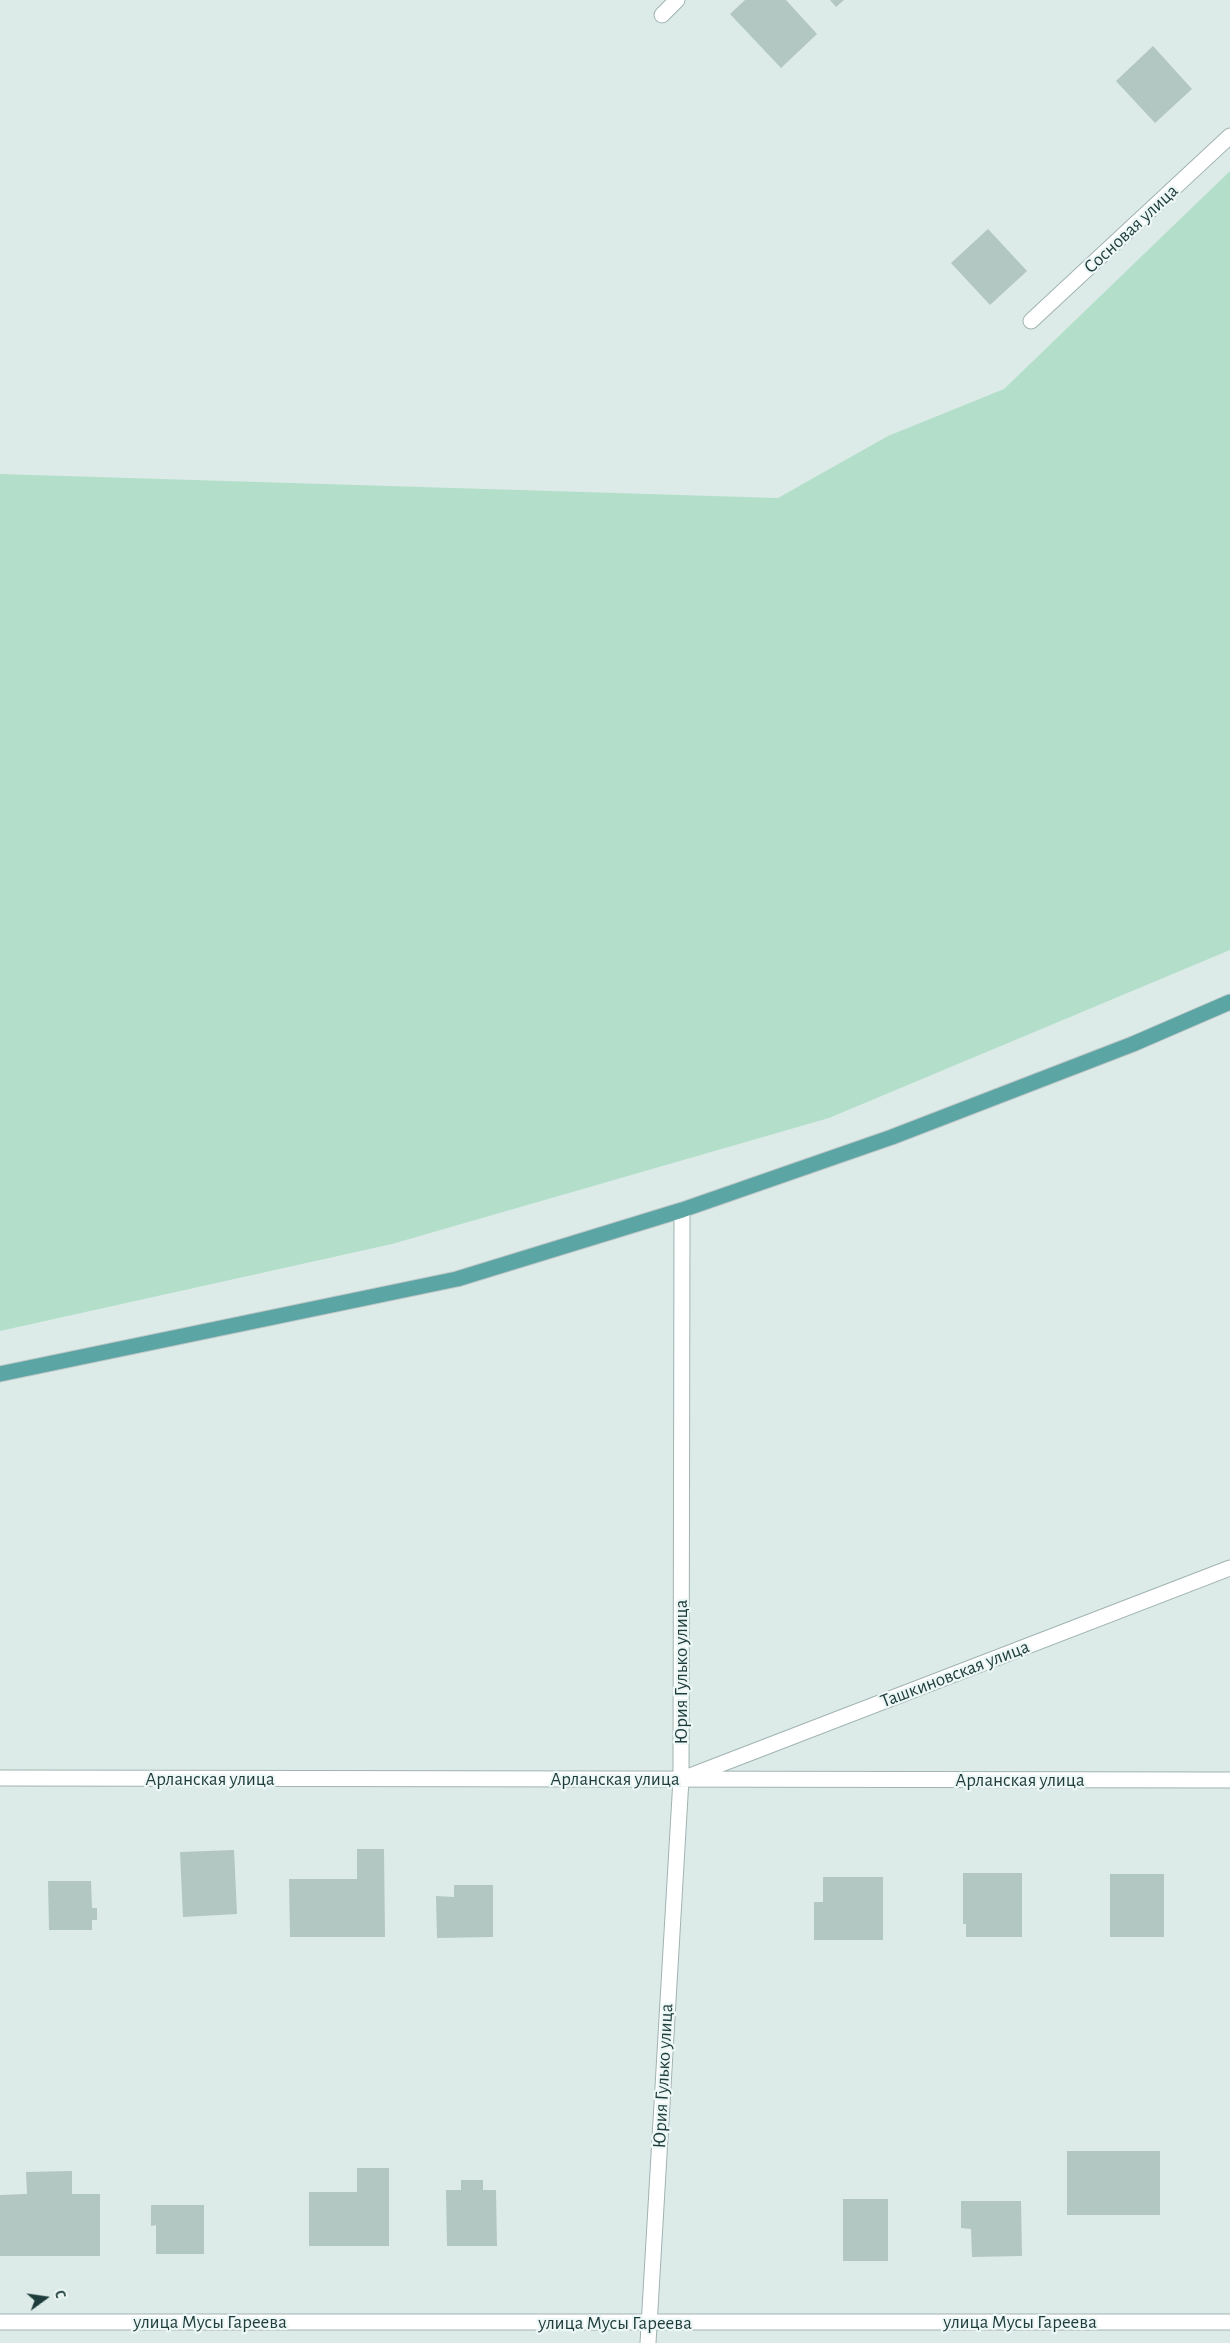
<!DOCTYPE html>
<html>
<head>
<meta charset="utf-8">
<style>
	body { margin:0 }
	#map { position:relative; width:1230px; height:2343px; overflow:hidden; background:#ddebe8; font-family:"Alegreya Sans",sans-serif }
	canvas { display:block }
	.north { position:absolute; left:20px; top:2273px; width:50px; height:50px; -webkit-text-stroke:4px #edf7f5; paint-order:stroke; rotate:76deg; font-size:14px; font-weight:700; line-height:20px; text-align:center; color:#1d3c3b }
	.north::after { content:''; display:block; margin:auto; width:18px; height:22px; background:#1d3c3b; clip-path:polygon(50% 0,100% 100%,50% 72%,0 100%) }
</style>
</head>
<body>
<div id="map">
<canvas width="1230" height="2343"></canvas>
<div class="north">С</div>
</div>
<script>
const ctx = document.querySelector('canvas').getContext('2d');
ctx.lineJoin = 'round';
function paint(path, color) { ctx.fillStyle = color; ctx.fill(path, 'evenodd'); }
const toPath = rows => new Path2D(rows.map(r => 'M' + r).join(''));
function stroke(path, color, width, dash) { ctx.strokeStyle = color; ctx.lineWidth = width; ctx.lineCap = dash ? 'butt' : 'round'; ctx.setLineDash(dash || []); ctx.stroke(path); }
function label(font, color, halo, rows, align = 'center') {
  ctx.font = font + ' "Alegreya Sans",sans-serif'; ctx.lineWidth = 4.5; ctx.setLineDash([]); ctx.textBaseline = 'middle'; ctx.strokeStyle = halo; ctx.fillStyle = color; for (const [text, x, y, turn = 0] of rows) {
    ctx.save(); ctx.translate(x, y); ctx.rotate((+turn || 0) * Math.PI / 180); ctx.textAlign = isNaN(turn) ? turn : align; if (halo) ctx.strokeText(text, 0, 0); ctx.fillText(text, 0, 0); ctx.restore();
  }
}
const green = toPath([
	[1230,171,1230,950,829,1118,392,1244,0,1331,0,474,778,498,888,436,1004,389]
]);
const building = toPath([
	[745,0,786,0,817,34,781,68,730,14],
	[830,0,844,0,836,7],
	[1153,46,1192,89,1155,123,1116,81],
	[988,229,1027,271,990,305,951,263],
	[357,1849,384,1849,385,1937,290,1937,289,1879,357,1879],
	[234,1850,237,1914,183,1917,180,1852],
	[963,1873,1022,1873,1022,1937,966,1937,966,1924,963,1924],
	[1110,1874,1164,1874,1164,1937,1110,1937],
	[823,1877,883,1877,883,1940,814,1940,814,1902,823,1902],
	[48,1881,91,1881,92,1908,97,1908,97,1920,92,1920,92,1930,49,1930],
	[454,1885,493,1885,493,1937,437,1938,436,1896,454,1897],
	[1067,2151,1160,2151,1160,2215,1067,2215],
	[357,2168,389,2168,389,2246,309,2246,309,2192,357,2192],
	[72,2171,72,2194,100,2194,100,2256,0,2256,0,2195,27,2194,26,2172],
	[461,2180,483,2180,483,2190,496,2190,497,2246,447,2246,446,2190,461,2190],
	[843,2199,888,2199,888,2261,843,2261],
	[961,2201,1021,2201,1022,2256,972,2257,971,2229,961,2228],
	[151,2205,204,2205,204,2254,156,2254,156,2225,151,2226]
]);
const street = toPath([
	[662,15,677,0],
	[1031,321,1230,136],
	[690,1776,1230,1568],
	[0,1778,1230,1780],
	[0,2322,1230,2322],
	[648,2343,681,1779,682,1210]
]);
const primary = toPath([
	[0,1374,457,1279,682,1210,892,1137,1133,1044,1230,1002]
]);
const streetNames = [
	["Сосновая улица",1131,229,-43],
	["Юрия Гулько улица",681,1672,-90],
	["Ташкиновская улица",955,1674,-21],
	["Арланская улица",210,1779],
	["Арланская улица",615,1779],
	["Арланская улица",1020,1780],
	["Юрия Гулько улица",663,2076,-87],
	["улица Мусы Гареева",210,2322],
	["улица Мусы Гареева",1020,2322],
	["улица Мусы Гареева",615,2323]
];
paint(green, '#b3dfca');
paint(building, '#b2c6c2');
stroke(street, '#a0b3b1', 17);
stroke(primary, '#c0c8c8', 17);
stroke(street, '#fff', 15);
stroke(primary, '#5ca5a5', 15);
label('19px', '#1d3c3b', '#edf7f5', streetNames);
</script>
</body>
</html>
